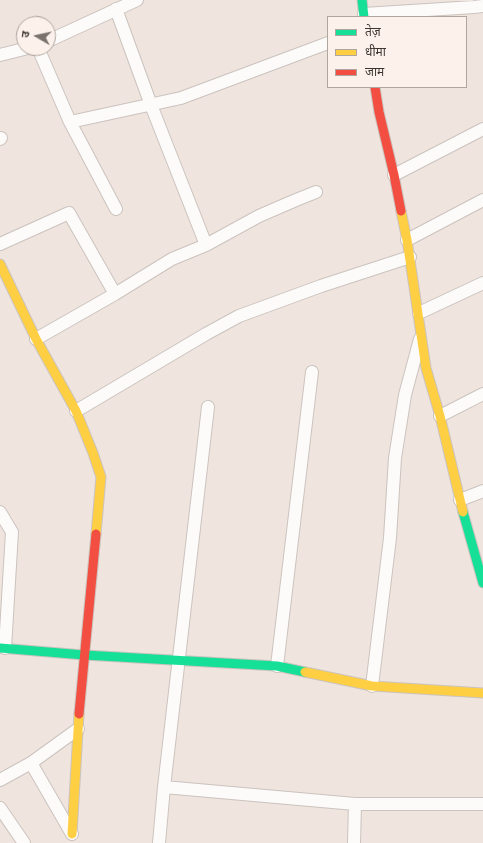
<!DOCTYPE html>
<html>
<head>
<meta charset="utf-8">
<style>
	body { margin:0 }
	#map { position:relative; width:483px; height:843px; overflow:hidden; background:#efe4de; font-family:Cabin,"Noto Sans Devanagari",sans-serif }
	canvas { display:block }
	.legend { position:absolute; left:327px; top:16px; width:140px; height:72px; box-sizing:border-box; background:#fdf2eb; border:1px solid #afa6a0; margin:0; padding:5px 7px; list-style:none; font-size:12px; color:#3b3430 }
	.legend li { display:flex; align-items:center; gap:8px; height:20px }
	.legend b { width:20px; border:1px solid #afa6a0 }
	.north { position:absolute; left:16px; top:16px; width:40px; height:40px; box-sizing:border-box; background:#fdf2eb; border:1px solid #afa6a0; border-radius:50%; rotate:279deg; font-size:11px; font-weight:700; line-height:16px; text-align:center; color:#3b3430 }
	.north::after { content:''; display:block; margin:auto; width:14px; height:18px; background:#7a726d; clip-path:polygon(50% 0,100% 100%,50% 72%,0 100%) }
</style>
</head>
<body>
<div id="map">
<canvas width="483" height="843"></canvas>
<ul class="legend">
<li><b style="height:5px;background:#16e098"></b>तेज़</li>
<li><b style="height:5px;background:#ffcf43"></b>धीमा</li>
<li><b style="height:5px;background:#f24e42"></b>जाम</li>
</ul>
<div class="north">उ</div>
</div>
<script>
const ctx = document.querySelector('canvas').getContext('2d');
ctx.lineJoin = 'round';
const toPath = rows => new Path2D(rows.map(r => 'M' + r).join(''));
function stroke(path, color, width, dash) { ctx.strokeStyle = color; ctx.lineWidth = width; ctx.lineCap = dash ? 'butt' : 'round'; ctx.setLineDash(dash || []); ctx.stroke(path); }
const street = toPath([
	[116,9,151,105,206,245],
	[364,14,474,7,483,6],
	[48,41,137,0],
	[38,48,70,122,181,98,328,43],
	[0,55,28,48],
	[70,122,116,209],
	[0,139,1,138],
	[394,175,483,129],
	[407,240,483,200],
	[0,244,69,213,115,294],
	[419,313,483,283],
	[36,339,115,294,172,259,206,245,259,216,296,200,316,192],
	[76,411,206,334,239,316,321,286,410,257],
	[440,416,483,394],
	[460,500,483,491],
	[0,512,12,532,5,648],
	[277,666,312,372],
	[372,686,390,538,395,458,405,395,420,339],
	[31,763,72,834],
	[0,780,31,763,78,729],
	[164,787,355,804],
	[0,808,24,843],
	[159,843,164,787,208,407],
	[354,843,355,804,483,804]
]);
const fast = toPath([
	[362,0,364,17],
	[463,512,483,583],
	[0,648,84,655,277,666,305,672]
]);
const slow = toPath([
	[401,211,407,240,426,368,440,416,463,512],
	[0,264,36,339,76,411,93,453,101,477,96,534],
	[305,672,372,686,483,693],
	[72,834,79,714]
]);
const jam = toPath([
	[375,87,379,112,394,175,401,211],
	[79,714,96,534]
]);
stroke(street, '#cbc3be', 14);
stroke(fast, '#cbc3be', 11);
stroke(slow, '#cbc3be', 11);
stroke(jam, '#cbc3be', 11);
stroke(street, '#fdfbfa', 12);
stroke(fast, '#16e098', 9);
stroke(slow, '#ffcf43', 9);
stroke(jam, '#f24e42', 9);
</script>
</body>
</html>
